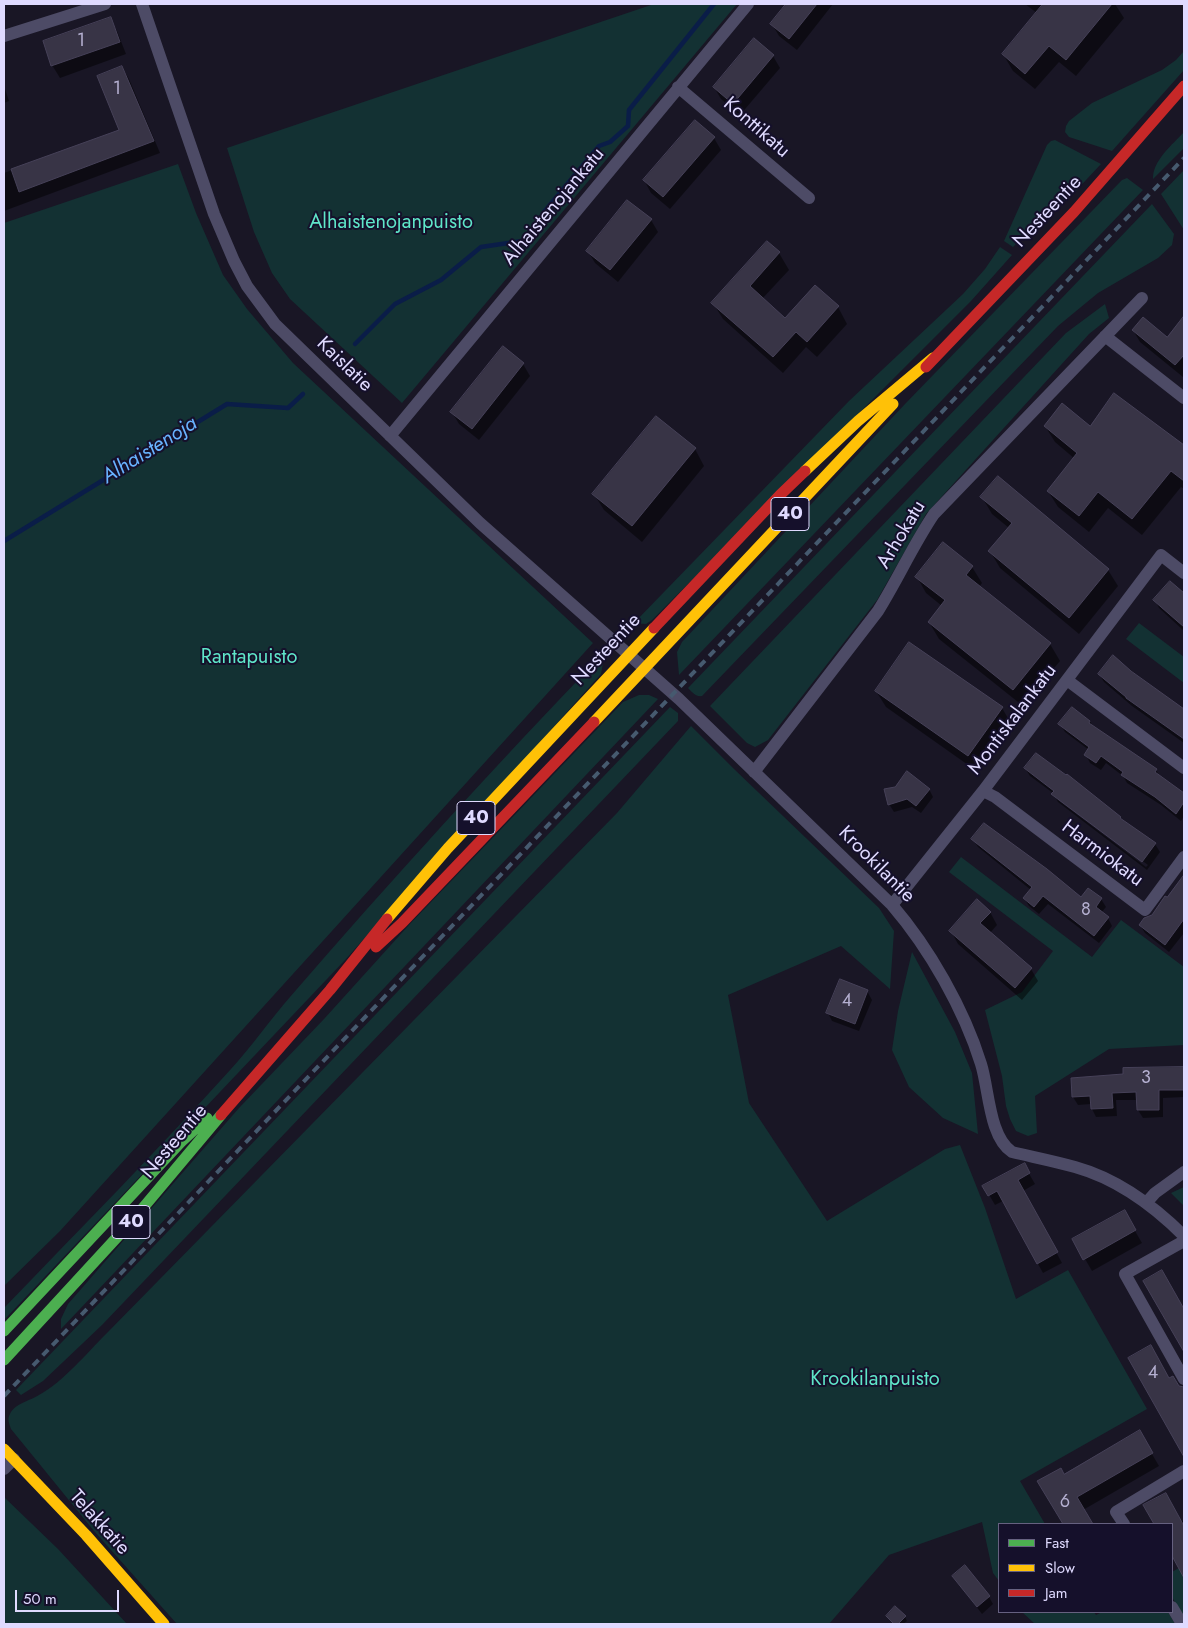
<!DOCTYPE html>
<style>
body{margin:0}
#map{position:relative;width:1188px;height:1628px;overflow:hidden;background:#191625;font-family:Jost,sans-serif}
canvas{display:block}
.frame{position:absolute;inset:0;border:5px solid #dfdaff;pointer-events:none}
.legend{position:absolute;left:998px;top:1523px;width:175px;height:90px;box-sizing:border-box;background:#15102b;border:1px solid #666180;margin:0;padding:6px 9px;list-style:none;font-size:15px;color:#dfdaff}
.legend li{display:flex;align-items:center;gap:10px;height:25px}
.legend b{width:25px;border:1px solid #666180}
.scale{position:absolute;left:15px;top:1590px;width:104px;height:22px;box-sizing:border-box;border:2px solid #dfdaff;border-top:0;padding-left:6px;font-size:15px;line-height:18px;white-space:nowrap;color:#dfdaff;-webkit-text-stroke:4px #15102b;paint-order:stroke}
</style>
<div id="map">
<canvas width="1188" height="1628"></canvas>
<div class="frame"></div>
<ul class="legend">
<li><b style="height:6px;background:#4caf50"></b>Fast</li>
<li><b style="height:6px;background:#ffc107"></b>Slow</li>
<li><b style="height:6px;background:#c62828"></b>Jam</li>
</ul>
<div class="scale">50 m</div>
</div>
<script>
const ctx = document.querySelector('canvas').getContext('2d');
ctx.lineJoin = 'round';
function fillPath(path, color) {
  ctx.fillStyle = color;
  ctx.fill(path, 'evenodd');
}
function strokePath(path, color, width, dash) {
  ctx.strokeStyle = color;
  ctx.lineWidth = width;
  ctx.lineCap = dash ? 'butt' : 'round';
  ctx.setLineDash(dash || []);
  ctx.stroke(path);
}
function drawText(font, color, halo, rows, align = 'center') {
  ctx.font = font + ' Jost,sans-serif';
  ctx.lineWidth = 4;
  ctx.setLineDash([]);
  ctx.textBaseline = 'middle';
  ctx.strokeStyle = halo;
  ctx.fillStyle = color;
  for (const [text, x, y, turn = 0] of rows) {
    ctx.save();
    ctx.translate(x, y);
    ctx.rotate((+turn || 0) * Math.PI / 180);
    ctx.textAlign = isNaN(turn) ? turn : align;
    if (halo) ctx.strokeText(text, 0, 0);
    ctx.fillText(text, 0, 0);
    ctx.restore();
  }
}
const green = new Path2D(`
 M654,4h83l-335,399 -112,-104 -18,-26 -18,-41 -27,-84z
 M1184,51v19l-72,81 -43,-14 -4,-5 1,-6 3,-5 23,-18 70,-33 14,-10z
 M1184,132v16l-31,31c-1,-18 20,-35 31,-47z
 M1055,140l46,24 -30,32 -34,27 -24,24 -9,-6 43,-96 4,-4z
 M178,164l18,49 27,62 24,34 46,54 300,280 -533,588 -56,55v-1063z
 M1184,170v60l-23,-36z
 M1127,178l16,12 -464,485 -2,-23 5,-10 223,-238 217,-224z
 M1152,204l22,30 -2,11 -14,13 -60,35 -40,33 -356,370c-6,1 -9,-3 -14,-8z
 M1000,247l12,8 -41,46 -319,319 -6,4 -12,-1 215,-222 114,-107 22,-25z
 M1105,304l4,14 -20,16 -163,180 -49,86 -109,140 -13,7 -8,-4 -37,-37 356,-373z
 M1139,623l45,34v26l-58,-44z
 M602,655l1,8 -2,11 -256,286 -341,360v-12c76,-79 153,-157 227,-239 21,-23 39,-49 59,-72 101,-117 205,-231 312,-342z
 M639,695h10l9,4 -597,630v-10l7,-15 171,-196 85,-89 85,-94 214,-223z
 M670,707l8,6v8l-576,604 -59,56 -22,14 -5,-5z
 M691,726l43,43 145,139 15,23 -4,58 -49,-43 -113,49 21,108 78,118 118,-72 15,-4 25,63 31,91 52,-29 79,139 -127,72 25,43h-46v57l-6,-8 -11,-51 -93,33 -60,69h-652l-83,-93 -83,-102c-2,-6 -4,-10 -1,-15 5,-11 20,-13 29,-19 25,-14 47,-41 67,-61l511,-521z
 M961,857l131,100 29,-37 63,47v78l-75,4 -74,47 2,37 -9,3 -12,-5 -6,-12 -4,-13 -4,-30 -17,-66 37,-18 31,-41 -104,-79z
 M912,952l43,80 17,41 6,61 -35,-16 -34,-31 -17,-37 6,-39z
 M1184,1187v19l-13,-13z
 M4,1497l54,52 69,75h-123z
 M1184,1565v53l-12,-21v-25z
 M1022,1612h72l2,3 6,-3h66l7,12h-140z`);
const shadow = new Path2D(`
 M787,4h46l-36,46 -18,-14 -7,-12z
 M1025,4h90l9,14 -48,58 -17,-14 -24,27 -22,-18 -10,-17 34,-41z
 M110,19l7,12 9,23 -66,24 -8,-13z
 M773,56l7,12 -40,47 -19,-16 -7,-12z
 M122,67l7,12 31,74 -156,58v-38l116,-42z
 M4,86l5,15 -5,2z
 M714,138l7,12 -51,59 -19,-16 -7,-13z
 M651,220l7,12 -40,50 -23,-19 -7,-12z
 M767,243l12,10 10,17 -27,29 23,21 53,-13 9,17 -30,33 -11,-10 -23,26 -60,-54 -10,-16z
 M1184,318v57l-1,2 -43,-35 -7,-12 34,9z
 M503,348l20,16 7,12 -51,64 -20,-16 -7,-12z
 M1114,395l70,52v42l-3,-2 -39,48 -34,-27 -19,24 -31,-25 -10,-16 27,-32 -20,-17 -10,-16 45,1z
 M695,449l9,17 -62,76 -38,-32 -10,-16z
 M998,478l110,92 10,16 -39,48 -79,-66 -10,-17 19,-23 -17,-14 -10,-17z
 M972,567l10,16 -3,4 71,57 10,17 -37,45 -84,-67 -10,-17 13,-16 -16,-13 -9,-16z
 M1170,583l14,12v36l-25,-23 -4,-8z
 M1113,657l71,53v33l-52,-37 -28,-24 -5,-8z
 M876,691l126,17 10,17 -34,47 -92,-65z
 M1090,721l3,6 63,43 4,7 24,18v21l-3,5 -20,-16 -34,-22 -4,-7 -17,-13 -5,7 -11,-7 -4,-8 3,-5 -24,-18 -5,-8z
 M1025,768l95,50 35,26 5,8 -13,18 -89,-68 -5,-9 -23,-17zM1058,797l90,68 -2,2 -88,-67z
 M929,789l4,8 -12,16 -9,-6 -18,5 -5,-8z
 M973,839l108,60h20l5,8 -5,6 7,5 4,8 -13,17 -51,-39 -9,10 -10,-8 -5,-8 7,-8 -53,-43z
 M1184,877v56l-15,19 -24,-19 -5,-8 12,-9z
 M990,912l7,13 -7,8 41,36 7,12 -16,19 -64,-56 -7,-13z
 M867,991l5,9 -13,31 -27,-10 -4,-8z
 M1184,1068v29l-21,1v19l-20,1 -5,-8v-10h-22l1,16 -21,1 -4,-8 -1,-5 -13,1 -5,-8 52,-21 -1,-6z
 M1024,1165l11,19 -12,7 39,72 -19,10 -40,-72 -8,4 -11,-19z
 M1124,1212l18,31 -50,28 -18,-31z
 M1130,1358l39,21 10,8 5,1v66z
 M1139,1432l20,34 -76,44 8,14h-27l-25,-42 25,-6z
 M1145,1506l36,16 3,-2v56l-12,-23v-29h-17z
 M953,1576l36,21 4,7 -11,10z
 M887,1616l18,1 2,4 -4,3h-9z`);
const stream = new Path2D(`
 M355,344l40,-40 46,-24 40,-33 41,-6 18,-16 4,-13 55,-66 11,-4 18,-16 1,-16 85,-106
 M4,541l223,-137 61,4 15,-14`);
const building = new Path2D(`
 M786,4h31l-28,35 -19,-15z
 M1043,4h69l-46,56 -17,-14 -24,28 -23,-20z
 M111,17l9,25 -69,24 -8,-25z
 M754,38l20,17 -41,49 -20,-17z
 M122,66l32,75 -135,51 -8,-23 108,-39 -22,-54z
 M695,120l20,17 -52,60 -20,-17z
 M627,200l25,19 -42,51 -24,-19z
 M767,241l13,11 -30,34 35,32 30,-33 24,21 -32,36 -11,-10 -23,25 -62,-54z
 M1184,316v39l-9,10 -43,-35 11,-13 24,20z
 M503,346l21,17 -52,66 -22,-17z
 M1114,393l70,52v36l-13,-10 -39,48 -34,-27 -19,24 -32,-25 30,-38 -33,-27 18,-23 28,23z
 M656,416l40,32 -64,78 -40,-32z
 M998,476l111,93 -40,49 -81,-67 24,-28 -32,-26z
 M943,542l30,24 -7,9 85,68 -38,47 -85,-68 17,-22 -30,-23z
 M1170,581l14,12v34l-31,-27z
 M909,642l94,65 -35,49 -93,-65z
 M1113,655l18,16 53,38v30l-58,-41v-1l-28,-23z
 M1072,707l18,14 -1,2 68,46 -2,3 29,21v9l-8,12 -21,-17 -34,-22 2,-3 -22,-16 -5,7 -12,-8 5,-8 -31,-23z
 M1036,753l30,22 1,-1 54,43 -1,1 36,25 -14,19 -91,-68 3,-3 -30,-23z
 M907,771l23,18 -14,17 -9,-7 -19,6 -4,-16 11,-2z
 M984,823l63,46 34,28 7,-9 14,10 -6,9 13,10 -15,19 -51,-40 -9,11 -11,-9 9,-11 -61,-48z
 M1184,875v44l-19,26 -26,-20 5,-7 8,-3 13,-19 2,1z
 M977,899l14,13 -11,11 52,45 -17,20 -66,-57z
 M840,979l28,11 -13,34 -29,-11z
 M1184,1067v23h-25v20h-22l-1,-18 -24,1 1,15 -22,1 -1,-13 -18,1 -1,-19 52,-4v-6z
 M1025,1163l5,10 -12,7 40,72 -21,12 -40,-73 -9,5 -6,-10z
 M1125,1210l11,20 -53,30 -11,-21z
 M1162,1270l22,39v43l-41,-71z
 M1151,1345l18,33 4,-2 6,10 5,1v70l-56,-99z
 M1140,1430l13,23 -76,44 16,27h-30l-26,-43 24,-13 3,6z
 M1166,1493l18,33v52l-12,-22v-32h-18l-11,-19z
 M965,1565l25,31 -13,11 -25,-31z
 M895,1606l11,10 -8,8h-4l-8,-8z`);
const street = new Path2D(`
 M142,4l72,210 20,47 13,25 28,38 205,199 199,176 213,206c37,43 72,104 89,159 8,25 8,73 31,88 21,5 42,9 63,15 43,12 78,38 109,69
 M4,36l101,-32
 M678,87l131,111
 M1105,336l79,62
 M390,436l358,-432
 M1067,680l117,88
 M754,772l124,-161c20,-32 35,-66 56,-97l208,-216
 M983,791l12,6 150,113 39,-53
 M892,905l91,-114 178,-236 23,18
 M1147,1202l8,-9 29,-21
 M1184,1241l-59,33 59,105
 M4,1469l10,-10
 M1124,1524l-8,-12 68,-41
 M1172,1607l10,17`);
const fast = new Path2D(`
 M4,1331l177,-189 26,-24
 M4,1360l128,-139 89,-106`);
const slow = new Path2D(`
 M805,471l53,-50 75,-63
 M594,722l299,-318
 M387,919l61,-71 206,-220
 M4,1449l82,86 78,89`);
const jam = new Path2D(`
 M926,367l148,-155 110,-126
 M654,628l126,-133 25,-24
 M376,947l26,-24 192,-201
 M221,1115l109,-125 57,-71`);
const rail = new Path2D(`
 M4,1396l1180,-1238`);
const numberNames = [
 ["1",81,42],
 ["1",117,90],
 ["8",1086,911],
 ["4",847,1002],
 ["3",1146,1079],
 ["4",1153,1374],
 ["6",1065,1503]
];
const shields = [
 [790,514,38],
 [476,818,38],
 [131,1222,38]
];
const shieldNames = [
 ["40",790,514],
 ["40",476,818],
 ["40",131,1222]
];
const streetNames = [
 ["Konttikatu",756,128,41],
 ["Alhaistenojankatu",554,207,-50],
 ["Nesteentie",1048,212,-47],
 ["Kaislatie",344,365,44],
 ["Arhokatu",902,535,-59],
 ["Nesteentie",607,650,-47],
 ["Montiskalankatu",1013,720,-53],
 ["Harmiokatu",1102,854,37],
 ["Krookilantie",876,865,45],
 ["Nesteentie",175,1142,-50],
 ["Telakkatie",99,1523,48]
];
const parkNames = [
 ["Alhaistenojanpuisto",391,223],
 ["Rantapuisto",249,658],
 ["Krookilanpuisto",875,1380]
];
const waterNames = [
 ["Alhaistenoja",150,451,-32]
];
fillPath(green, '#133133');
fillPath(shadow, '#0007');
strokePath(stream, '#0a1d48', 4.5);
fillPath(building, '#383446');
strokePath(building, '#464158', 1);
strokePath(street, '#4d4b66', 12);
strokePath(fast, '#4caf50', 11);
strokePath(slow, '#ffc107', 11);
strokePath(jam, '#c62828', 11);
strokePath(rail, '#465a6f', 4, [8, 6]);
drawText('18px', '#b5b0d1', null, numberNames);
for (const [x, y, w] of shields) {
  const box = new Path2D();
  box.roundRect(x - w / 2, y - 16.5, w, 33, 4);
  ctx.fillStyle = '#15102b';
  ctx.fill(box);
  strokePath(box, '#dfdaff', 1);
}
drawText('bold 19px', '#dfdaff', null, shieldNames);
drawText('20px', '#dfdaff', '#15102b', streetNames);
drawText('20px', '#5fe6c9', '#15102b', parkNames);
drawText('italic 21px', '#68b3ff', '#15102b', waterNames);
</script>
